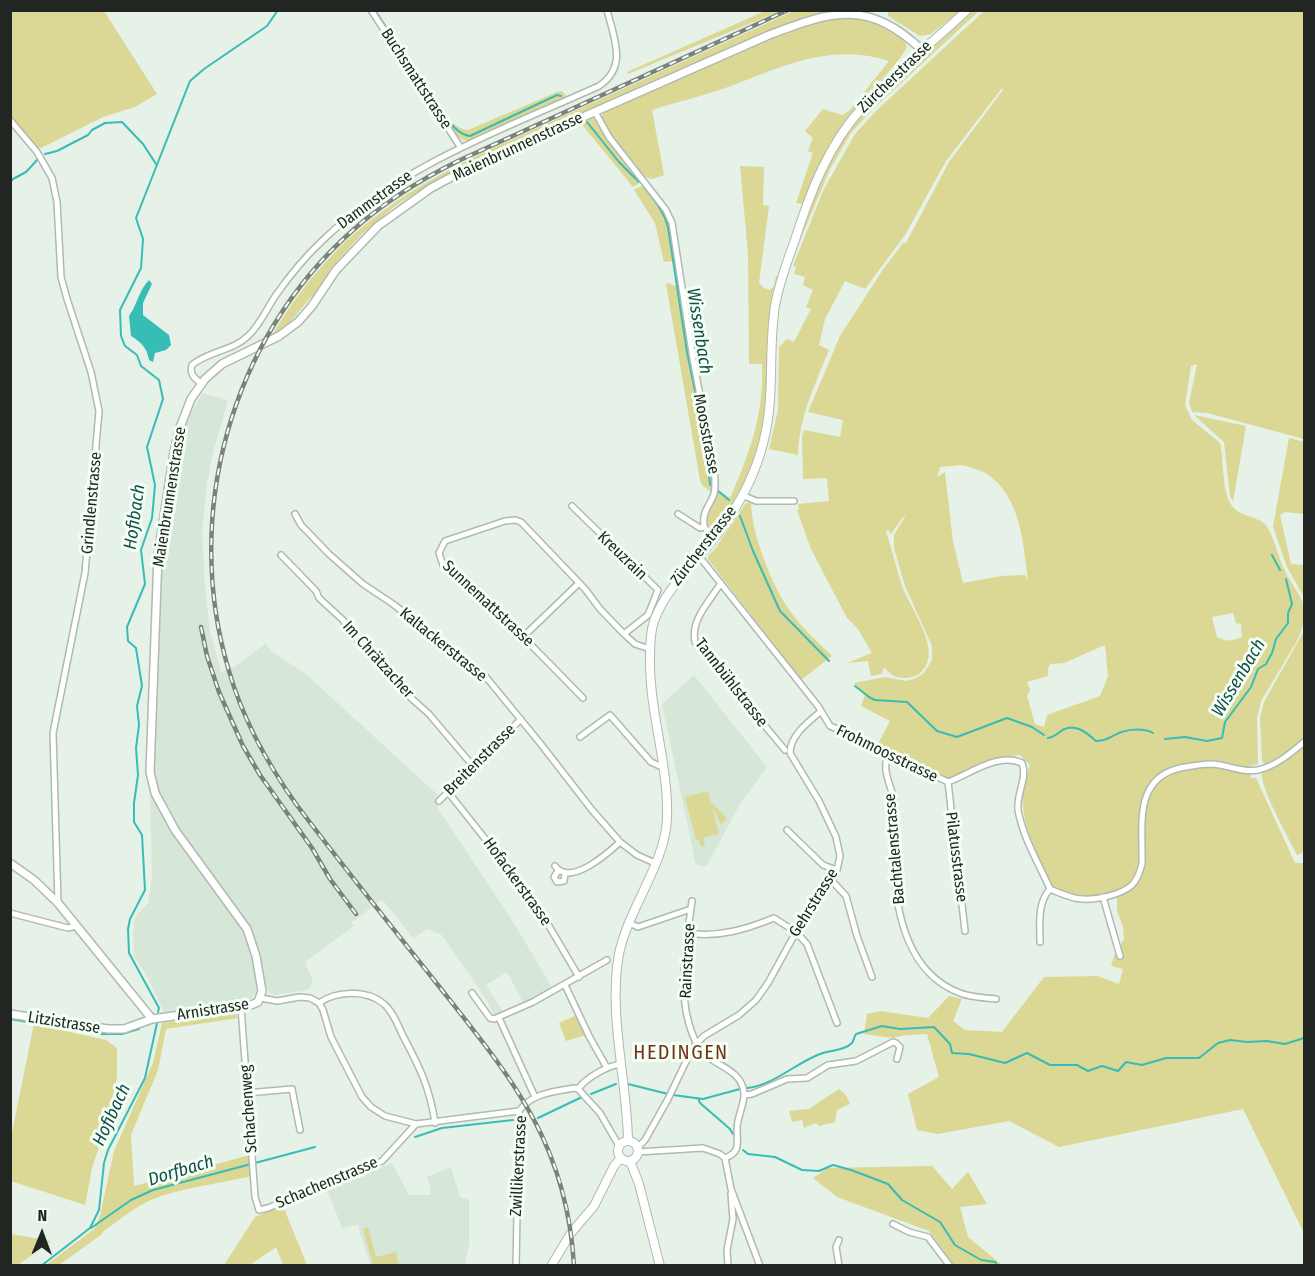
<!DOCTYPE html>
<meta charset="utf-8">
<style>
body{margin:0}
#map{position:relative;width:1315px;height:1276px;overflow:hidden;background:#e6f1e7;font-family:"Fira Sans Condensed",sans-serif}
canvas{display:block}
.frame{position:absolute;inset:0;border:12px solid #222622;pointer-events:none}
.north{position:absolute;left:12px;top:1204px;width:60px;height:60px;-webkit-text-stroke:4px #f3fff4;paint-order:stroke;rotate:1deg;font-size:16px;font-weight:700;line-height:24px;text-align:center;color:#222622}
.north::after{content:'';display:block;margin:auto;width:21px;height:27px;background:#222622;clip-path:polygon(50% 0,100% 100%,50% 72%,0 100%)}
</style>
<div id="map">
<canvas width="1315" height="1276"></canvas>
<div class="frame"></div>
<div class="north">N</div>
</div>
<script>
const ctx = document.querySelector('canvas').getContext('2d');
ctx.lineJoin = 'round';
function fillPath(path, color) {
  ctx.fillStyle = color;
  ctx.fill(path, 'evenodd');
}
function strokePath(path, color, width, dash) {
  ctx.strokeStyle = color;
  ctx.lineWidth = width;
  ctx.lineCap = dash ? 'butt' : 'round';
  ctx.setLineDash(dash || []);
  ctx.stroke(path);
}
function drawText(font, color, halo, rows, align = 'center') {
  ctx.font = font + ' "Fira Sans Condensed",sans-serif';
  ctx.lineWidth = 6;
  ctx.setLineDash([]);
  ctx.textBaseline = 'middle';
  ctx.strokeStyle = halo;
  ctx.fillStyle = color;
  for (const [text, x, y, turn = 0] of rows) {
    ctx.save();
    ctx.translate(x, y);
    ctx.rotate((+turn || 0) * Math.PI / 180);
    ctx.textAlign = isNaN(turn) ? turn : align;
    if (halo) ctx.strokeText(text, 0, 0);
    ctx.fillText(text, 0, 0);
    ctx.restore();
  }
}
const built = new Path2D(`
 M202,393l26,7 -15,53 -6,30 -5,50 3,52 5,46 11,41 13,-5 31,-23 6,7 36,24 133,122 -3,10 78,118 38,64 -29,15 -17,-32 -21,13 17,27 -8,4 -9,-17 -44,-64 -15,-6 -14,9 -31,-39 -31,24 3,3 -49,36 8,20 -5,8 -33,5 -6,-2 -2,-6 -10,1 -2,6 -4,5 -87,14 -16,-35 -14,-22 -1,-21 2,-18 13,-14 4,-26 -2,-90 10,-207 5,-52 18,-98z
 M694,675l73,92 -27,37 -34,63 -10,-2 -34,-161z
 M392,1163l17,32h21v-9l-3,-9 24,-10 9,30 9,3v45l-4,20h-95l-12,-40 -16,3 -15,-39z`);
const green = new Path2D(`
 M888,10h72v1l-29,23 -11,2 -32,-20z
 M10,11h94l53,83 -22,13 -32,10 -62,31h-5l-25,-29z
 M765,11h15l-152,63 -1,-2z
 M794,11h35l-68,23 -296,131 -27,14 -43,27 -34,29 -29,32 -19,30h-2l-21,25 -17,12c56,-94 121,-139 218,-185z
 M973,11h6l-108,100 -20,22 -21,36 -34,81 21,-62 15,-32 17,-25 23,-27z
 M984,11h320v428l-97,-26 -15,-1 -3,-9 8,-39 -6,2 -6,39 7,15 28,23c5,20 0,56 17,68 9,6 21,6 29,14 8,12 11,27 16,40 14,32 33,36 15,76l-36,60 -4,17 1,46 -9,2 2,12h5l39,85h9v370l-61,-124 -184,38 -50,-26 -71,13 -21,-4 -9,-36 31,-17 -12,-43 -21,1 -14,3 -28,-4 3,-20 13,-3 48,7 21,-22 13,3 -9,22 12,9 37,2 42,-55 54,-1 21,8 4,-15 -12,-3 3,-10 10,-17 -1,-12 -6,-16v-19l-33,5 -31,-8c-13,-30 -33,-63 -30,-97 1,-9 4,-19 7,-27l-10,-10 -22,3 -50,20 -11,-3 -59,-31 12,-23 -29,-15 4,-11 -11,-12 31,-6 21,4 8,-2 10,-6 8,-13v-14l-27,-60 -11,-38v-13l12,-20 -4,3 -11,16 -3,-4 -2,1c6,18 10,37 16,55 8,22 41,65 20,85 -4,5 -11,7 -17,7 -8,0 -15,-3 -20,-10l-2,1 -1,5 -11,2 -3,-15 -21,2 25,-10 -14,-24 -11,-11 -36,-69 -14,-39 2,-1 -1,-5 31,-3 -2,-23 -24,1 -1,-43 2,-6 36,7 3,-17 -35,-8 32,-76 42,-65 21,-28h3l43,-81 54,-72 -1,-2 -56,73 -41,74 -40,54 -20,-8 -20,38 -6,26 10,5c-14,35 -30,67 -31,105l-29,-6 9,-39 1,-63 8,-8 7,3 17,-33 -5,-2 7,-17 -10,-5 2,-8 -11,-3 2,-7 -3,-1 30,-75 32,-57 20,-22zM962,465c7,2 15,4 22,7 37,22 39,71 44,109l-3,-6 -24,1 -38,7 -10,-41 -8,-70 -8,5 3,-10zM1233,613l3,10 5,1 1,13c-10,4 -16,5 -25,0l-5,-20zM1105,645l3,31 -8,20 -53,19 -3,12 -9,-3 -8,-28 3,-6 -3,-8 21,-6v-8l2,-4 14,-1z
 M851,16c20,5 49,8 56,31 -12,22 -31,36 -48,56 -25,30 -43,65 -56,101l-7,-1 17,-50 -5,-2 5,-13 -8,-7 18,-22 19,6 7,-4 40,-50c-59,-19 -107,6 -161,26 -25,9 -51,15 -76,23l12,65 -12,4 -7,-2 -33,-41 -11,-17 3,-7 166,-74 49,-17z
 M429,90c8,15 21,38 39,40l89,-38 5,-1 6,7 -99,43c-17,0 -34,-35 -43,-49z
 M593,118l4,3 43,58 -2,5 -5,3 -53,-65z
 M740,166l24,1 -1,38 6,1 -10,77 5,5 6,2 4,-4 2,-10 3,1c-12,38 -8,62 -11,100 -3,60 -16,102 -51,151h-4l-7,-4v-11l12,-23 12,8c20,-45 34,-84 32,-134h-13l-1,-111z
 M642,186h2l16,19 11,23 7,53h-2l-3,-20 -9,1 -9,-39 -21,-33z
 M670,283l1,2 9,1c4,31 7,62 14,92 6,31 23,83 17,114l-9,-7 -2,-5 -34,-196z
 M1194,415l52,11 -13,76 -3,-6 -6,-54z
 M1289,438l15,4v72l-19,-2 -5,3 11,49 13,1v32l-17,-30 -14,-40z
 M751,502c0,31 22,88 42,113 11,15 26,28 39,41l-31,24 -93,-121v-3l7,-7 31,-46z
 M1304,631v108l-24,18 -16,7 -2,-4 -2,-42 4,-16z
 M1304,745l-1,6 1,5v96l-7,3c-8,-16 -38,-69 -35,-83l21,-11z
 M708,791l3,13h2l14,14 -6,7 -9,-19 7,28 -16,4 2,8 -4,1 -2,-7h-3l-11,-43z
 M235,1013l3,5 -72,11 -8,41 -27,65 3,51 116,-31 2,21c-33,8 -70,11 -101,24 -18,8 -32,20 -47,31l-3,4 -42,30 -14,1 49,-37 6,-13 14,-65 39,-88 9,-40z
 M577,1015l9,20 -20,6 -7,-18z
 M34,1024l72,16 11,8v29l-10,46 -15,45 -7,37 -74,-24v-44z
 M839,1089l7,6 4,9 -13,6 -2,12 -16,4 -3,-3 -12,5 -2,-8 -10,2 -3,-11 20,-2z
 M932,1166l20,23 16,-17 19,32 -27,3 8,30 34,28h-48l-25,-34 -92,-34 -24,-19 15,-10z
 M283,1206l24,59h-24l-7,-18 -26,18h-26l31,-48z
 M368,1227l8,30 20,-5 3,13h-26l-10,-36z
 M10,1234h1l40,7 -33,24h-7z`);
const water = new Path2D(`
 M149,280l3,4 -9,19v12l26,20 2,10 -5,5 -11,3 -2,9 -4,-2c-2,-12 -7,-17 -18,-24l-2,-20c8,-11 10,-26 20,-36z`);
const stream = new Path2D(`
 M375,10l28,43
 M409,63l24,37
 M441,113c8,8 17,22 29,23l87,-41 4,1
 M587,122l32,40 20,20
 M45,154l12,-3 31,-16 4,-5 13,-7 17,-1 21,22 13,20
 M10,183l3,-4 13,-7 12,-13
 M644,187c10,13 20,24 24,40l19,125 20,97 3,36
 M717,490l12,10
 M740,516l13,35 27,60 49,50
 M1272,555l8,15
 M855,686l14,11 6,3 32,2 30,29 20,6 50,-19 25,9 12,8
 M1048,738c6,-1 8,-3 13,-7 13,-9 25,1 35,10 11,0 13,-4 23,-8 9,-4 25,-5 34,0
 M1165,739l20,-2 22,4 15,-3 3,-16 26,-35 7,-18 8,-5 6,-11 4,-14 12,-16v-10l4,-9 -6,-25
 M158,1012l1,-4 -30,-55 -1,-24 2,-10 15,-29 -3,-55 -8,-13v-19l4,-28 -2,-27 3,-23 -2,-19 5,-20 -6,-38 -8,-7 -1,-14 18,-43 -4,-34 11,-32 3,-33 -8,-38 16,-48 -4,-19 -18,-14 -4,-11 -12,-9 -4,-10 -1,-26 21,-42 2,-29 -7,-21 54,-137 14,-12 63,-43 11,-16
 M10,1019l84,14
 M99,1034h23l17,-5
 M628,1084l40,10
 M747,1088c25,-2 49,-25 73,-34 10,-4 24,-3 32,-11 2,-3 2,-6 4,-9l26,-8 18,3 34,-2 16,17 2,9 17,1 36,9 22,-10 23,12h27l11,6 14,-5 16,5 8,-9 16,3 24,-7h33l19,-15 12,-3 17,2 20,-1 18,3 19,-6
 M591,1094l25,-10
 M673,1095l30,4 37,-10
 M698,1098l2,5 30,26 3,5
 M538,1118l44,-21
 M523,1120h4
 M415,1137l27,-9 71,-8
 M743,1150l5,4 27,3 27,13 17,1 14,-6 18,5 37,14 14,16 38,22 15,23 26,15 14,2 3,4
 M255,1163l60,-16
 M91,1228l40,-28 22,-10 98,-26
 M41,1266l49,-38 9,-18 5,-47 4,-13 37,-72 12,-55`);
const minor = new Path2D(`
 M371,10l90,138
 M595,112l14,25 57,73 6,13 21,136 21,109c1,9 2,17 0,26 -5,14 -12,16 -10,33l11,10
 M10,120l27,32 15,26 5,24 4,75 6,22 24,73 8,39 -14,162 -32,160 5,170
 M202,384c-7,-5 -13,-10 -10,-19 16,-14 41,-14 56,-29 12,-11 19,-28 28,-41 14,-20 30,-39 47,-55 79,-76 179,-110 276,-154 29,-19 15,-48 8,-76
 M742,495l14,6h38
 M572,506l86,84 -10,25 -24,19
 M295,514l6,11 28,29 34,30 30,20 93,73 54,66 52,67 28,32 17,13 18,8
 M678,514l22,14 4,-1
 M281,555l35,36 3,7 25,23 3,8 53,54 2,7 27,24 44,52
 M699,556l119,150 12,20 39,17 79,39c22,-8 50,-30 74,-19 6,15 -6,31 -4,47 5,28 21,54 32,79 10,4 22,10 32,10 15,1 39,-4 50,-14 6,-6 8,-14 10,-21 1,-38 -9,-85 38,-96 11,-2 21,-4 32,-4 16,1 30,9 46,6 18,-4 33,-17 46,-28
 M721,583c-11,18 -31,37 -26,59l90,108
 M523,637l56,-54
 M583,698l-93,-95 -47,-38 -4,-12 6,-12 60,-20 10,-1 6,2 64,67 15,20 24,25 11,10 15,5
 M580,737l30,-22 41,47 11,5
 M889,754c-9,15 3,32 5,48 3,21 -1,43 0,64 2,49 15,108 66,127 10,4 24,5 36,6
 M948,782l17,149
 M448,792l61,77 37,52 33,56
 M439,801l82,-82
 M787,830l36,35 14,5
 M555,866c15,21 52,-12 65,-24
 M558,871l-4,6 3,5 7,-1 1,-7
 M832,881l14,15 11,40 15,41
 M1103,897l17,59
 M692,901c-5,38 -14,87 -3,123 3,10 7,21 14,29 13,13 39,17 41,40 1,10 -7,24 -7,36 0,14 4,23 -12,29
 M10,913l58,15 8,-2
 M629,923l9,4 53,-18
 M688,933c30,5 59,-4 86,-15l22,14 11,12 30,79
 M1040,942c0,-18 -3,-39 10,-53
 M565,985l24,51 18,32
 M472,993l18,25 4,1 39,-17 74,-42
 M261,998l16,3 23,-4 10,1 9,5 4,7 8,27 31,60 9,10 14,9 31,8 103,-13
 M319,1003c17,-12 47,-14 65,1 9,8 14,21 19,32 16,30 27,52 32,87
 M241,1007l14,190 4,13 9,-2 114,-47 34,-37
 M499,1018l36,79
 M578,1089l22,24 19,33
 M247,1093l45,-4 8,41
 M745,1095l7,-1 35,-15 20,-1 21,-13 28,-4 37,-19 3,1 4,4 -3,12
 M638,1147l7,-7 23,-41 25,-52 11,-11 35,-21 17,-15 12,-17 28,-51 36,-51 5,-11 3,-14 -4,-19 -17,-36 -29,-48c0,-17 18,-31 30,-41
 M638,1152l65,-4 17,6 5,4 6,31 29,77
 M893,1224l16,8 19,5 22,29
 M839,1240l-3,7 3,19
 M516,1266l3,-155c13,-18 34,-19 55,-23l4,1c9,-12 29,-23 43,-25
 M728,1266l-1,-16 6,-31 -2,-25`);
const tertiary = new Path2D(`
 M10,863l24,17 24,23 94,116
 M10,1014l98,15h16l28,-10 99,-14 7,-3 4,-11 -6,-35 -9,-27 -72,-99 -20,-37 -5,-21 8,-217 16,-103 5,-22 12,-31 14,-20 17,-15 57,-28 19,-14 14,-16 24,-36 42,-44 53,-38 43,-23 295,-130c64,-25 100,-35 153,15`);
const secondary = new Path2D(`
 M628,1140c-1,-59 -20,-127 -9,-186 9,-45 46,-90 48,-135 2,-54 -18,-107 -17,-161 0,-12 0,-25 4,-37 13,-35 40,-56 62,-85 19,-25 35,-52 44,-82 17,-52 7,-97 15,-148 4,-23 12,-44 20,-66 15,-47 33,-95 67,-132 31,-36 71,-65 105,-98
 M618 1151a10 10 0 1 1 20 0a10 10 0 1 1-20 0Z
 M630,1161l9,23 21,82
 M551,1266l20,-33 23,-27 20,-40 7,-8`);
const rail = new Path2D(`
 M201,627l6,29 12,36 24,54 17,29 52,73 18,31 26,35
 M574,1266c-7,-126 -66,-192 -140,-286 -46,-58 -93,-116 -138,-176 -29,-41 -53,-84 -67,-133 -47,-155 1,-332 123,-440 32,-29 68,-51 106,-70l330,-151`);
const streetNames = [
 ["Zürcherstrasse",895,77,-44],
 ["Buchsmattstrasse",416,79,57],
 ["Maienbrunnenstrasse",518,147,-25],
 ["Dammstrasse",375,200,-36],
 ["Moosstrasse",706,434,79],
 ["Maienbrunnenstrasse",170,497,-81],
 ["Grindlenstrasse",92,503,-85],
 ["Zürcherstrasse",704,546,-52],
 ["Kreuzrain",622,556,44],
 ["Sunnemattstrasse",488,604,43],
 ["Kaltackerstrasse",443,645,39],
 ["Im Chrätzacher",378,660,48],
 ["Tannbühlstrasse",731,683,52],
 ["Frohmoosstrasse",887,754,26],
 ["Breitenstrasse",480,760,-45],
 ["Bachtalenstrasse",895,849,-95],
 ["Pilatusstrasse",956,857,83],
 ["Hofackerstrasse",517,882,54],
 ["Gehrstrasse",814,903,-58],
 ["Rainstrasse",688,961,-87],
 ["Arnistrasse",213,1010,-9],
 ["Litzistrasse",64,1023,9],
 ["Schachenweg",249,1109,-94],
 ["Zwillikerstrasse",519,1166,-87],
 ["Schachenstrasse",327,1183,-23]
];
const waterNames = [
 ["Wissenbach",699,331,81],
 ["Hofibach",135,517,-82],
 ["Wissenbach",1239,678,-59],
 ["Hofibach",112,1115,-65],
 ["Dorfbach",181,1171,-17]
];
const quarterNames = [
 ["HEDINGEN",681,1053]
];
fillPath(built, '#d6e7d7');
fillPath(green, '#dbd794');
fillPath(water, '#37bcb6');
strokePath(stream, '#37bcb6', 2);
strokePath(minor, '#afbab0', 8);
strokePath(tertiary, '#afbab0', 10);
strokePath(secondary, '#afbab0', 10);
strokePath(minor, '#fff', 5);
strokePath(tertiary, '#fff', 7);
strokePath(secondary, '#fff', 8);
strokePath(rail, '#7b827c', 4.5);
strokePath(rail, '#f3fff4', 2, [7]);
drawText('16px', '#222622', '#f3fff4', streetNames);
drawText('italic 18px', '#154d4a', '#f3fff4', waterNames);
ctx.letterSpacing = '1.5px';
drawText('20px', '#743219', '#f3fff4', quarterNames);
ctx.letterSpacing = '0px';
</script>
